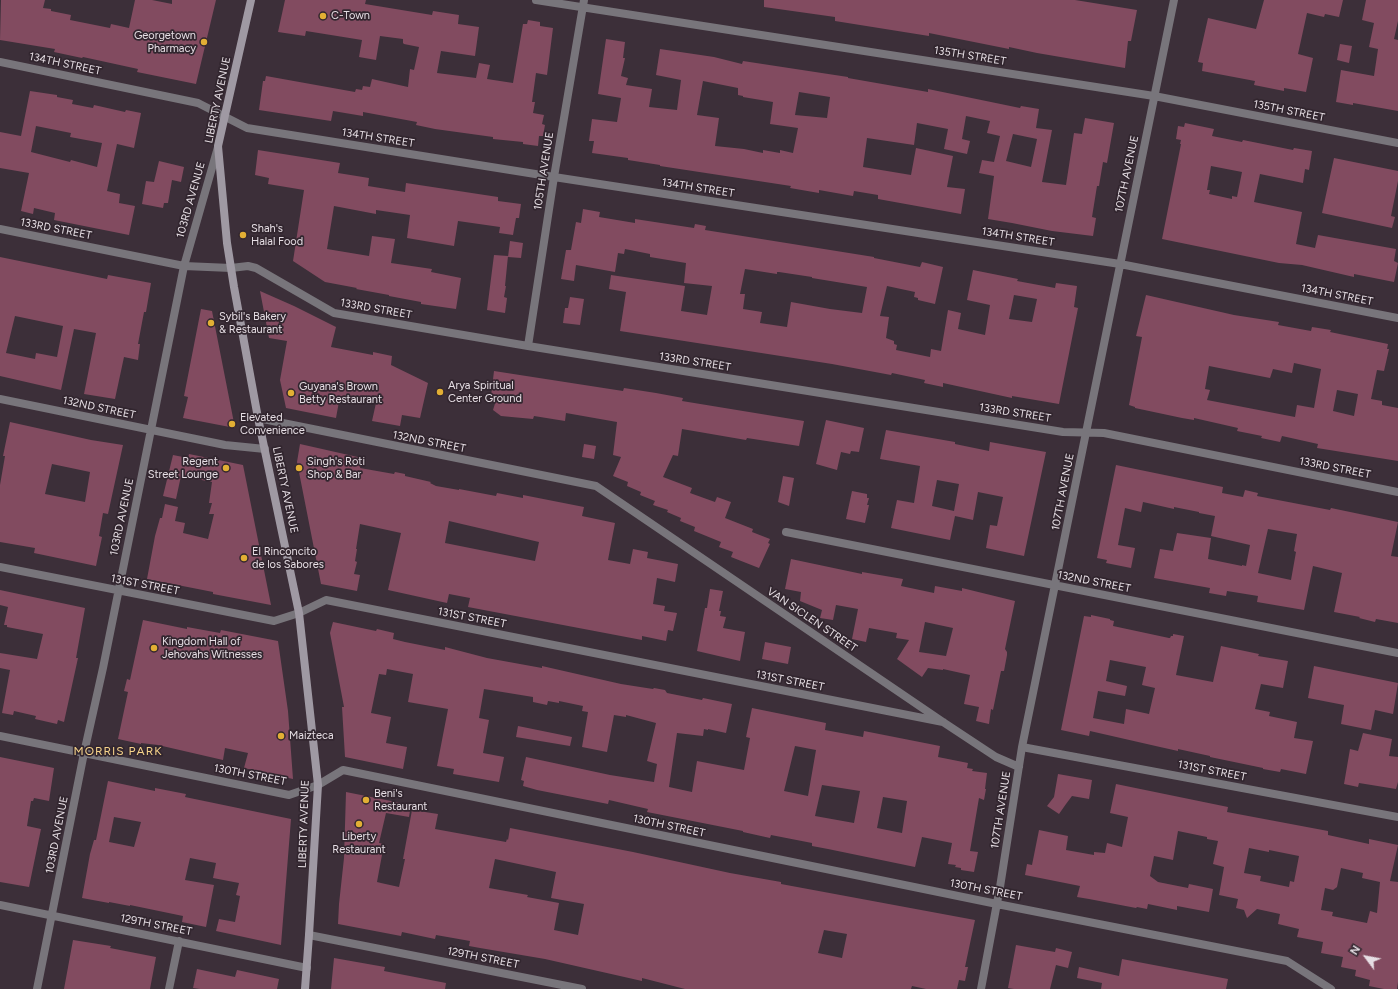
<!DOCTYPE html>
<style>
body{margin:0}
#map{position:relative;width:1398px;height:989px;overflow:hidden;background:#3c2f39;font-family:Figtree,sans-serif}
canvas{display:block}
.north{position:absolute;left:1346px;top:937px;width:40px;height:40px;-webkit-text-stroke:3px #32262f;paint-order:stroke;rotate:302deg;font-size:11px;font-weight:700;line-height:16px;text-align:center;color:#e6dee4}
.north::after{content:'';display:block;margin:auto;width:14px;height:18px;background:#e6dee4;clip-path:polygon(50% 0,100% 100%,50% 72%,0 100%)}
</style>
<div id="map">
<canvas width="1398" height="989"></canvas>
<div class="north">N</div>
</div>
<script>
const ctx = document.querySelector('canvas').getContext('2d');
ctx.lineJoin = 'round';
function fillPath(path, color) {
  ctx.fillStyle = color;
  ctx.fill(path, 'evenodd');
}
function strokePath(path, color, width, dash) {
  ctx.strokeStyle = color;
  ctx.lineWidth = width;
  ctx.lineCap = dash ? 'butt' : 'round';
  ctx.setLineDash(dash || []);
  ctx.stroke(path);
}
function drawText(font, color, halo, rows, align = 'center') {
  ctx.font = font + ' Figtree,sans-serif';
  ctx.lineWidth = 3.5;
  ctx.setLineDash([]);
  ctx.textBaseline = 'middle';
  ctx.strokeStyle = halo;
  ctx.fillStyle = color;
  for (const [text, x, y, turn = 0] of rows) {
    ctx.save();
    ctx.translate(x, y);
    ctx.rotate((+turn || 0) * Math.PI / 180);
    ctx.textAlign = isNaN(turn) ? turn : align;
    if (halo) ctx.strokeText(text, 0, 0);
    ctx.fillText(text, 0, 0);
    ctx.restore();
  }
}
const building = new Path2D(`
 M1,0h44l-2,8 8,1v2l20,4 -1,5 40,8 1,-4 18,4 6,-28h17l20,4v-4h44l-20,84 -59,-12 1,-3 -55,-12 -1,1 -28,-6 1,-3 -55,-9z
 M285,0h81l-1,4 67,11 1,-4 26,4 -1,9 21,3 -4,29 -34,-5 -4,22 39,5 3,-15 11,2 -3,14 26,4 10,-59h4l1,-4 12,2v4l13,2 -6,47 -11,-2 -4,29h3l-2,11 11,2 -2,9 3,1 -2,11h-4l-1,10 -15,-2v-2l-30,-3v-2l-58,-8 -19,-4 1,-3 -54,-10v4l-30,-5 -2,10 -72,-11 4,-29h2l1,-5 89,16 1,-3 6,1 1,-4 7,1 2,-8 36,8 2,-18 4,1 5,-23 -15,-3 -1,-1v-4l-23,-3 -4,24 -17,-3 3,-17 -56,-9 -1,5 -27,-4z
 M764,0h311l62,10 -6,31h-3l-3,27 -88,-15 -28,-6v2l-80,-16v3l-94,-15v-4l-71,-10z
 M1264,0h79l-4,17 -14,-3 -1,3 -17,-4 -9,41 15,4 -7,34 -22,-4v3l-30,-6 1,-4 -53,-10 1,-8 -5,-1 10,-44 48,11z
 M1366,0h32v21l-4,18 4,1v71l-45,-8v2l-17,-3 5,-32 33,6 4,-27 -9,-2 5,-24 -12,-3z
 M606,39l19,3 -2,16h2l-4,18 7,2 -2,7 26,4 -3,18 28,3 4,-30 -25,-5 4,-26 54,8 28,7 1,-3 105,16v1l80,14v-3l92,19 1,-2 18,3 -3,19 16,2 -10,52 24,3 8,-52 8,1 3,-16 29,5 -7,40 -4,-1 -4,24h-2l-5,31 4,1 -3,18 -41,-5 -40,-8 -24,-4 6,-43 -15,-3 3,-13 12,2 6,-26 -13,-3 3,-12 -24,-5 -4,23 8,2 -3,13 -23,-5 4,-20 -31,-6 -3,22 -47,-7 -4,29 48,8 5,-27 37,8 -6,31 18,2 -4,25 -83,-15v-4l-24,-4 -1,5 -34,-6v3l-29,-5 1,-2 -131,-20v-1l-32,-5v-2l-36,-5 2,-12h-5l3,-22 25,3 4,-24 -23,-4zM703,81l35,7v7l5,1v1l30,5 -3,22 28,4 -5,25 -13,-3v3l-17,-3v3l-19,-4 -29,-3 4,-28 -22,-3zM799,92l31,5 -3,21 -32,-3zM1013,134l24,5 -6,28 -25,-6z
 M1340,44l12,2 -3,17 -12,-3z
 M30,91l27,4v2l16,3 -1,4 21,4 1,-3 31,7 1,-2 15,3 -7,35 -17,-4 -10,47 13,3 -1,9 16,3 -6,29 -75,-15 1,-7 -21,-5 -1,6 -12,-3 8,-38 -29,-5v-36l21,4zM36,126l35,7 -1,4 32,6 -5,24 -26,-7 -1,2 -39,-10z
 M1185,123l29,6 -2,7 30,6 1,-2 50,10 1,-2 18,3 -3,19 -4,-1 -2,14 -43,-9 -6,28 48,10 -6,32 19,4 3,-13 78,14 -2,12 4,2 -4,19 -40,-8v3l-52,-12 -23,-2 -117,-24 19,-95h-1l1,-4 -5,-1 2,-13 6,1zM1211,166l31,6 -5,25 -5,-1v3l-23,-5 1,-4h-3z
 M258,150l82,13 -2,10 31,5 -1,8 37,6 1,-9 92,14v4l23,3 -2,14h-3l-3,17 -14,-2 1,-6 -42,-6 -4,25 -47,-8 3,-23 -34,-5v4l-42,-8 -7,43 42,7 3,-20 23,3 -4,24 41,6 -1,3 30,6 -5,31 -35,-5v-2l-32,-6v-1l-33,-6 1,-1 -32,-6 -32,-21 11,-71 -36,-6 1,-6 -14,-3z
 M1334,158l64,13v10l-7,35 4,1 -3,11 -70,-15z
 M159,161l25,6 -3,15 -9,-2 -4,23h-4l-1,5 -21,-4 4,-23 8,1z
 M583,209l17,3 -1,5 36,6v-4l59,9 1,-4 11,2 -1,4 169,27v1l46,9 2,-5 21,5 -8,37 -17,-4v-2l-4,-1 1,-5 -28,-6 -7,30 9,1 -3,21 8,3v3l3,1 -1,5 34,7 1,-8 10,2 7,-41 13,3 -3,16 27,6 5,-30 -23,-5 6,-30 45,9 -1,2 38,7 1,-5 21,3 -3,21 4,1 -19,96 -47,-8v2l-69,-15v4l-19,-4 1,-3 -33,-7 -1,2 -59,-11 -212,-33 6,-39 -17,-3 2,-14 74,11 -4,25 26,4 5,-29 -28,-3 2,-20 -36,-6v-3l-25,-5 -1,5 -6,-1 -3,19 -39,-7 -2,16 -13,-2 5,-29h5l5,-28 5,1zM745,269l32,5v-2h2l33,5v1l55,9 -5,26 -32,-4 -39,-7 -4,25 -27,-4 2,-11 -19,-3 2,-15h-5zM1014,295l23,4 -5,23 -23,-3z
 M510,241l13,2 -2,15 -13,-1z
 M494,255l14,1 -3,30h1l-2,11 3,1 -2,15 -18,-3z
 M0,257l107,22 1,-4 43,8 -5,29h-2l-6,32h2l-2,16 -14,-3 -9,42 -31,-5 12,-61 -22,-4 -13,61 -61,-14zM15,316l48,10 -6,31 -21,-4 -1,6 -29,-6z
 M260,291l34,15 42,21 -5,20 42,8v-3l19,4 -1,9 37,18 -8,35 -18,-3 -2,11 -28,-5 4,-18 -36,-7 -4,22 -50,-10 -6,-28 7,-39 -18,-3z
 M1146,295l88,20 45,7 -1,3 33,6 1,-4 19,3 -1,2 58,12 -1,5h2l-5,22 -7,-1 -6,29 11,2v4l16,3v53l-81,-13 1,-4 -36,-8 -2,6 -19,-4 1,-2 -25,-5 1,-3 -44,-10v2l-12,-2 -47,-10v-1l-6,-2 13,-68 -6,-1zM1294,363l27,6 -7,39 -17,-3 -2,12 -88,-17 3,-10 -5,-1 4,-23 61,12 3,-9 19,4zM1337,390l21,4 -4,22 -21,-5z
 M570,297l14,2 -4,26 -17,-2 2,-15h3z
 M201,309l11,2 23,117 -52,-10 5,-21 -4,-1z
 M494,371l129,20 1,-3 32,5 27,5 -1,3 122,20 -5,25 -52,-8 -1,2 -64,-11 -4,27 -5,-1 -10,22 29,11 -2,5 25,9 2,-5 14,5 -6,16 28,11 -1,3 18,7 -2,4 2,1 -11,24 -28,-11 2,-5 -14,-5 2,-5 -27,-11 1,-4 -15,-6 1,-3 -14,-6 1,-2 -15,-5 2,-4 -15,-6 1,-3 -14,-6 1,-4 -15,-6 8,-19 -8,-2 4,-33 -51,-9 -1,8 -31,-5 -1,3 -32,-3 -8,-6 4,-13 -6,-1z
 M826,420l38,8 -5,24 -8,-1 -1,3 -9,-2 -4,18 -21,-6z
 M10,422l81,18 32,5 -15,69 -5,-1 -4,23 3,1 -6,29 -62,-13 1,-5 -35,-6v-57l5,-29h-2zM52,464l38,8 -5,30 -40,-8z
 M886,430l69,12v2l34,7 1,-9 56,10 -22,104 -38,-8 4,-23 7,1 6,-29 -25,-5 -5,28 -18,-4 -5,24 -59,-12 6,-28 17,3 6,-37 -40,-7zM937,480l22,4 -5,27 -22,-5z
 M300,444l62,14 -2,10 34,6 1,-2 10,2v2l26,6 -1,1 6,3 23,4v-1l37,7 1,-3 26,5v-3l61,12 -2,9 33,7 -7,37 22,4 3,-15 15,3 -1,6 31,6 -3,18 -18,-4 -4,26 12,2 -1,5 13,2 -4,18 -5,-1 -2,11 -24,-5v4l-174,-33 2,-9 -21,-4 -2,9 -59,-13 13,-57 -41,-9 -4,25h1l-2,12 2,1 -3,12 6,1 -3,16 -36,-7 -24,-122zM449,521l90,21 -4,19 -90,-18z
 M584,444l12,2 -2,13 -12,-2z
 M189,454l54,11 28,140 -58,-11v-2l-66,-13 8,-43 5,-18h2l3,-14 13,3 -3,14 10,2 -2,10 25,6 6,-25h-5l3,-11h-3l3,-21 -31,-6 -5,23 -13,-3 10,-41 15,3z
 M1116,465l107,22 -1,6 21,4 2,-7 13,3 -1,3 73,14 1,-2 67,14 -7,34 7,1v66l-22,-4 -1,3 -16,-4 1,-1 -26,-5 8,-39 -29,-7 -9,44 -47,-8 1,-6 -31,-5 -1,5 -17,-3 1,-5 -56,-10 6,-29 13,2 4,-18 34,5 -3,21 34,7v-1l4,1 4,-21 -39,-9 4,-20 -16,-3v-1l-25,-5v2l-31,-7 -2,10 -16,-4 -7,37 17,3 -4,20 -25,-5 1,-3 -10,-2zM1268,529l29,5 -3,17 2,1 -5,28 -33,-7z
 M783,476l11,2 -5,28 -11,-4z
 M852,491l15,3v4h2l-2,7h2l-4,18 -19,-4z
 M791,559l71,15v-2l41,7 -2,7 33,7 1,-7 27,5v-3l53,13 -10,48 2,3v3l-3,16h-3l-8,39 -2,-1 -2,15 -13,-3 3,-14 -15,-3 6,-29 -27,-6v1l-15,-2 -6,9 -25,-18 12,-19 -13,-2 1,-5 -28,-5 -3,14 -14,-3 6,-30 -22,-4 -3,15 -13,-2 2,-8 -22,-9 1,-9 -16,-3zM925,622l28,6 -7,28 -27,-4z
 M710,589l13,2 -4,20h2l-1,5 6,1 -3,11 22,4 -5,29 -43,-10 8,-43h2z
 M0,590l85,18 -9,50h2l-14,64 -6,-2 -1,4 -22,-5 1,-3 -22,-5 -1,4 -11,-2 8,-43 -10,-2v-15l37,6 6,-25 -36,-7v-2h-3l4,-18 -8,-2z
 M1091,615l19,4v1l4,1 -1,5 56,12h1l1,-2h2v-2l11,2 -8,39 37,7 8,-36 38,8 -1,2 30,5 -5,27 -22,-4 -6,25 15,3 -1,4 28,6 -3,16 19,3 -7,33 -25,-5 -1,3 -17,-3v-1l-53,-11v-1l-32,-7v2l-18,-4 -70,-16 -1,5 -28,-6 23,-114 7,1zM1110,660l36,7 -4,18 13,3 -6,26 -23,-5 -2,15 -31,-6 5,-27 27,5 2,-10 -21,-5z
 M143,620l44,9v-2l33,6 1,-3 57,11 10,70 5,68 -49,-11 4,-15 -23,-5 -2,12 -65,-15 -17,-2v1l-23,-5 10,-47 -4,-1 3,-12 3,1z
 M333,622l43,9 1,-2 17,4 -1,6 12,3 40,8v-3l42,11 55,10v-2l79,18 32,5 1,-1 11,2 2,3 35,7 1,-2 29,6 -6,29 -18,-4v1l-4,-1 -1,7 -26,-3 -8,54 23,5 5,-31 47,9 6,-32 -4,-1 6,-29 74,15 -1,7 38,7 1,-6 76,15 -2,11 30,6 -1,5 6,1 -1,2 15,2 -2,16h1l-2,11 -5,-2 -9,53 8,1 -4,20 -13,-2v-2l-6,-1 1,-2 -8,-1 4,-21 -30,-6 -7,30 -87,-18 -16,-3v-3l-41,-8 -1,3 -27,-6v-1l-96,-19 1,-3 -39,-9 -1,4 -71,-14 -14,-4 1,-5 -3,-1 5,-23 84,18 44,7 3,-18 -10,-3 9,-38 -30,-8v2l-12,-2 -7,37 -25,-5 6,-35 -6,-1 1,-5 -24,-5v2l-11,-2 -1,4 -14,-3v-5l-49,-8 -5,29 10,2 -6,33 21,4 -5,25 -46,-8 1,-5 -17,-3 11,-57 -40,-7 5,-28 -26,-5 -1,6 -7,-1 -8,39 20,4 -5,26 21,4 -4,22 -58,-12 -3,-50h2l-14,-74zM795,746l21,4 -8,46 -24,-5zM822,785l38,6 -6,32 -39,-7zM883,797l24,4 -5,32 -25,-5z
 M765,642l26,5 -3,17 -26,-5z
 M1314,666l84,17 -5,31 -18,-4 -4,20 -30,-6 3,-19 -36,-7z
 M518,726l54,11 -2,9 -54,-9z
 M1363,733l29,6 -3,17 9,1v25l-2,7 -37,-6 -1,4 -14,-3 6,-35 8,2z
 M0,757l54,11 -5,33 -15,-3 -1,3h-2l-4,25 14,3 -12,58 -29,-5z
 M1058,774l34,6 -3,19 -17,-3 -6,8h-1h1l-7,10 -12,-8 7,-9z
 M108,781l47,10v-3l31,6 -1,3 106,22 -10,126 -65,-14 3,-12 16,3 5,-26 -4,-1 3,-12 -26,-5 3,-15 -26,-5 -5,22 29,5 -8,42 -24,-5 1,-6 -53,-11v1l-21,-4v1l-27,-5 8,-44 4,-14h2zM114,817l27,5 -7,25 -25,-5z
 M1116,784l112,23 -1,5 101,19v4l41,9v-5l29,6 -8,36 8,1v100l-1,7h-13l-15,-3 1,-6 -15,-4 1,-6 -15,-3 2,-10 -22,-4 2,-11 -26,-5 2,-8 -21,-5 2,-10 -23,-5 -10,9 -3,-8 -8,-2 2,-9 -19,-4 5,-28 -11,-3 5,-23 -11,-2v-2l-29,-6 -5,29 -19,-4 -4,20 8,6 30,6 1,-4 24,5 -4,23 -32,-6v4l-29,-6 -1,5 -10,-2 -1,1 -47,-9 -12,-2 3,-11 -55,-11 2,-11 5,1 7,-35 29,6 -2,14 28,5v-3l11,1 2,-10 15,4 6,-30 -18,-4zM1249,848l20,4v-2l30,6 -5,26 -4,-1 -1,6 -29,-6 1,-5 -17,-3zM1341,868l22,5 -1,5 18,4 -3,31 -7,-2 -3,12 -35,-7 1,-4 -12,-2 4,-22 8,2 4,-3z
 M346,792l65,13 -2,12 -23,-4 -7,30 5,1 -7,38 4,1 18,4 6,-28h-2l9,-49 26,4 -3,15 71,13 1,-3 1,1 2,-12 123,24 97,21 51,9v2l194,36 -10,47h3l-3,14 -6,-1 -2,9h-31l-14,-3 -1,3h-226l-43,-11v3l-97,-22 -65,-11 -11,-2 1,-5 -34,-6 -1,4 -33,-7 -1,4 -63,-12 1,-20 5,-46zM495,859l61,13 -5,26 33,6 -6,31 -24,-5 5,-27 -32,-6 1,-2 -39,-7zM824,930l23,4 -5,24 -24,-5z
 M73,940l38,6 -1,2 46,9 -6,32h-86z
 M1016,945l39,7 1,-4 16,4 -4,16 -12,-3 -6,24h-36l-6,-1z
 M334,958l51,9 -1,4 62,12 -1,6h-114z
 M1122,959l106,20 -2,10h-125l1,-6 -25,-5 2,-11 40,9z
 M197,969l38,8 2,-7 42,9 -2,10h-77l-7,-1z`);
const street = new Path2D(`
 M536,0l618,96 244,47
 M0,62l198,41 49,25 307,49 566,87 278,54
 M0,229l184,37 47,2 17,-2 8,2 78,45 194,33 535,86 41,1 294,59
 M528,346l26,-169 30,-177
 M0,399l225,46 40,4
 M258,418l338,68 347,236 53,35 23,10
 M786,532l612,121
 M0,567l274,54 25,-8 27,-13 617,122
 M0,736l289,59 29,-10 25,-15 654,134 290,57 44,28
 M1022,747l376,70
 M0,905l307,63
 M309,935l273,54
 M37,989l47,-236 19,-85 81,-402 34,-119
 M169,989l10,-48
 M981,989l19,-102 22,-140 152,-747`);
const secondary = new Path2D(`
 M251,0l-33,146 9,97 7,44 24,131 41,195 19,172 -9,150 -4,54`);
const markers = [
 [323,16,4,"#e2af34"],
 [204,42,4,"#e2af34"],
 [243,235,4,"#e2af34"],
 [211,323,4,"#e2af34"],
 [440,392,4,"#e2af34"],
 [291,393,4,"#e2af34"],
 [232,424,4,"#e2af34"],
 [226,468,4,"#e2af34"],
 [299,468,4,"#e2af34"],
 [244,558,4,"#e2af34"],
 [154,648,4,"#e2af34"],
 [281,736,4,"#e2af34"],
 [366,800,4,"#e2af34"],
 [359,824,4,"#e2af34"]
];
const poiNames = [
 ["C-Town",331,16],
 ["Georgetown",196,36,"right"],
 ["Pharmacy",196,49,"right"],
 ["Shah's",251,229],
 ["Halal Food",251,242],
 ["Sybil's Bakery",219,317],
 ["& Restaurant",219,330],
 ["Arya Spiritual",448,386],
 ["Center Ground",448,399],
 ["Guyana's Brown",299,387],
 ["Betty Restaurant",299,400],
 ["Elevated",240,418],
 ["Convenience",240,431],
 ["Regent",218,462,"right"],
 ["Street Lounge",218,475,"right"],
 ["Singh's Roti",307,462],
 ["Shop & Bar",307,475],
 ["El Rinconcito",252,552],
 ["de los Sabores",252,565],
 ["Kingdom Hall of",162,642],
 ["Jehovahs Witnesses",162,655],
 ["Maizteca",289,736],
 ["Beni's",374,794],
 ["Restaurant",374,807],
 ["Liberty",359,837,"center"],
 ["Restaurant",359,850,"center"]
];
const streetNames = [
 ["135TH STREET",970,56,9],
 ["134TH STREET",65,64,12],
 ["LIBERTY AVENUE",218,100,-78],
 ["135TH STREET",1289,111,11],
 ["134TH STREET",378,138,9],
 ["105TH AVENUE",544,171,-81],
 ["107TH AVENUE",1127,174,-78],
 ["134TH STREET",698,188,9],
 ["103RD AVENUE",191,200,-74],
 ["133RD STREET",56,229,11],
 ["134TH STREET",1018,237,9],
 ["134TH STREET",1337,295,11],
 ["133RD STREET",376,309,10],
 ["133RD STREET",695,362,9],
 ["132ND STREET",99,408,12],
 ["133RD STREET",1015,413,9],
 ["132ND STREET",429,442,11],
 ["133RD STREET",1335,468,11],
 ["LIBERTY AVENUE",285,490,78],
 ["107TH AVENUE",1063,492,-79],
 ["103RD AVENUE",122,517,-78],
 ["132ND STREET",1094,582,11],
 ["131ST STREET",145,585,11],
 ["131ST STREET",472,618,11],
 ["VAN SICLEN STREET",812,620,34],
 ["131ST STREET",790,681,11],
 ["131ST STREET",1212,771,11],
 ["130TH STREET",250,775,11],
 ["107TH AVENUE",1001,810,-81],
 ["LIBERTY AVENUE",304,824,-88],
 ["130TH STREET",669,826,12],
 ["103RD AVENUE",57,835,-79],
 ["130TH STREET",986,890,11],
 ["129TH STREET",156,925,11],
 ["129TH STREET",483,958,11]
];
const neighbourhoodNames = [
 ["MORRIS PARK",118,751]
];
fillPath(building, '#824b60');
strokePath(street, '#78757b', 8);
strokePath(secondary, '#9f99a3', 8);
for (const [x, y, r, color] of markers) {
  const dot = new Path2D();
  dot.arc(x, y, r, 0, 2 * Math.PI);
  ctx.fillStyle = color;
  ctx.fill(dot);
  strokePath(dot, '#32262f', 1.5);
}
drawText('11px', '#e6dee4', '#32262f', poiNames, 'left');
drawText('11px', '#e6dee4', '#32262f', streetNames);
ctx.letterSpacing = '1px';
drawText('12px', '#f6d38a', '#32262f', neighbourhoodNames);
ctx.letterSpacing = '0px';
</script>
